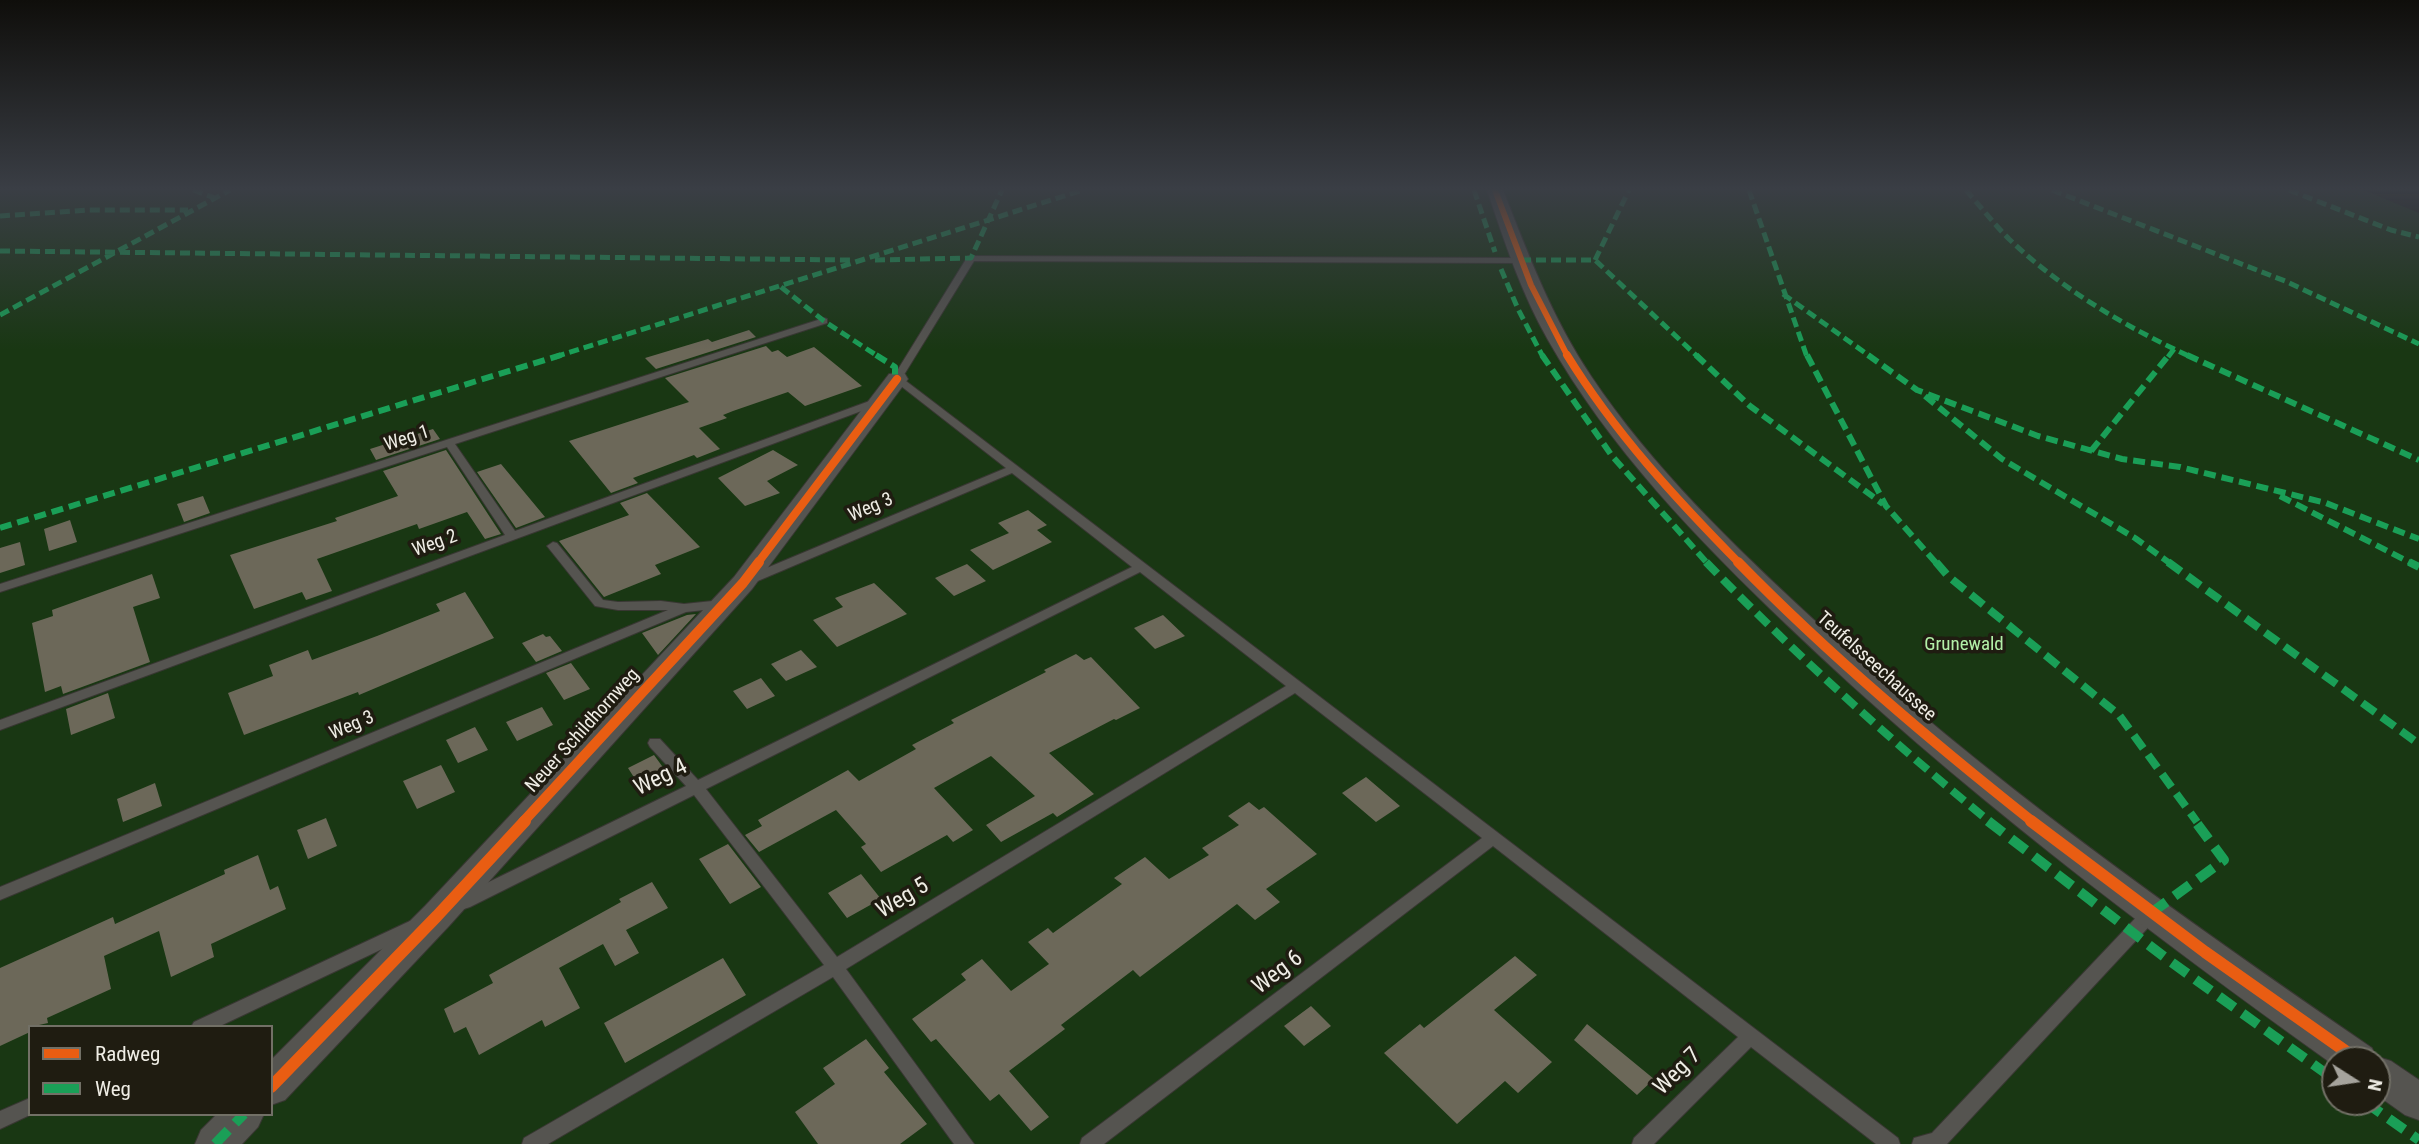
<!DOCTYPE html>
<style>
body{margin:0}
#map{position:relative;width:2419px;height:1144px;overflow:hidden;background:#1c1a14;font-family:"Roboto Condensed",sans-serif}
canvas{display:block}
.legend{position:absolute;left:28px;top:1025px;width:245px;height:91px;box-sizing:border-box;background:#1f1c11;border:2px solid #727066;margin:0;padding:9px 12px;list-style:none;font-size:21px;color:#efede5}
.legend li{display:flex;align-items:center;gap:14px;height:35px}
.legend b{width:35px;border:2px solid #727066}
.north{position:absolute;left:2321px;top:1046px;width:70px;height:70px;box-sizing:border-box;background:#1f1c11;border:2px solid #727066;border-radius:50%;rotate:102deg;font-size:19px;font-weight:700;line-height:28px;text-align:center;color:#efede5}
.north::after{content:'';display:block;margin:auto;width:24px;height:32px;background:#a5a39c;clip-path:polygon(50% 0,100% 100%,50% 72%,0 100%)}
</style>
<div id="map">
<canvas width="2419" height="1144"></canvas>
<ul class="legend">
<li><b style="height:9px;background:#e95d12"></b>Radweg</li>
<li><b style="height:9px;background:#1a9f57"></b>Weg</li>
</ul>
<div class="north">N</div>
</div>
<script>
const ctx = document.querySelector('canvas').getContext('2d');
ctx.lineJoin = 'round';
function fillPath(path, color) {
  ctx.fillStyle = color;
  ctx.fill(path, 'evenodd');
}
function strokePath(path, color, width, dash) {
  ctx.strokeStyle = color;
  ctx.lineWidth = width;
  ctx.lineCap = dash ? 'butt' : 'round';
  ctx.setLineDash(dash || []);
  ctx.stroke(path);
}
function drawText(font, color, halo, rows, align = 'center') {
  ctx.font = font + ' "Roboto Condensed",sans-serif';
  ctx.lineWidth = 7;
  ctx.setLineDash([]);
  ctx.textBaseline = 'middle';
  ctx.strokeStyle = halo;
  ctx.fillStyle = color;
  for (const [text, x, y, turn = 0] of rows) {
    ctx.save();
    ctx.translate(x, y);
    ctx.rotate((+turn || 0) * Math.PI / 180);
    ctx.textAlign = isNaN(turn) ? turn : align;
    if (halo) ctx.strokeText(text, 0, 0);
    ctx.fillText(text, 0, 0);
    ctx.restore();
  }
}
const green = new Path2D(`
 M0,190h2364l55,23v931h-2419zM30,1027h241v87h-241zM2335,1060h42v42h-42z`);
const building = new Path2D(`
 M749,330l7,7 -100,32 -11,-11 63,-19 4,3z
 M766,346l6,6 6,-2 9,7 27,-10 48,39 -57,20 -17,-14 -55,19 -10,4 4,3 -28,10 21,21 -23,9 -3,-3 -61,23 5,5 -27,10 -42,-52 120,-39 -24,-24z
 M433,429l7,10 -64,21 -6,-11z
 M446,450l55,84 -16,5 -18,-27 -48,17 -2,-5 -100,35 15,32 -26,9 -4,-8 -48,17 -24,-54 107,-34 -2,-3 63,-22 -15,-25z
 M773,450l25,15 -31,16 13,12 -35,13 -27,-28z
 M501,464l44,53 -29,11 -39,-56z
 M647,493l53,54 -45,18 6,9 -57,23 -45,-56 70,-26 -9,-12z
 M203,496l7,17 -26,9 -7,-18z
 M1028,510l19,15 -10,5 15,12 -59,28 -23,-20 39,-17 -11,-10z
 M70,520l7,22 -28,9 -5,-22z
 M20,542l5,23 -25,8v-25z
 M967,564l19,17 -32,15 -19,-18z
 M152,574l8,24 -27,9 17,55 -87,32 -2,-8 -16,6 -13,-69 21,-7 -1,-6z
 M874,583l33,31 -70,33 -24,-27 30,-13 -8,-9z
 M465,592l29,46 -135,57 -1,-3 -114,43 -16,-42 45,-17 -4,-11 39,-15 4,10 65,-24 63,-25 -4,-7z
 M696,614l-38,41 -16,-22 45,-18z
 M1163,615l22,21 -30,13 -21,-21z
 M543,634l3,3 4,-1 12,15 -26,11 -14,-19z
 M801,650l16,17 -31,14 -15,-17z
 M1076,654l8,6 7,-3 49,51 -24,12 -2,-1 -65,34 45,41 -37,23 -4,-4 -52,29 -15,-17 49,-29 -44,-40 -57,32 39,42 -20,12 -6,-7 -66,37 -20,-25 5,-3 -30,-34 -77,42 -14,-17 17,-9 -4,-6 90,-50 11,11 57,-32 -4,-4 42,-22 -3,-3 95,-48 -2,-2z
 M571,663l19,26 -26,11 -18,-27z
 M761,678l14,18 -28,13 -14,-18z
 M108,693l7,25 -44,17 -5,-26z
 M542,707l11,18 -36,16 -11,-19z
 M475,727l13,23 -30,13 -12,-23z
 M654,755l16,22 -28,13 -14,-22z
 M441,765l14,27 -38,17 -14,-28z
 M1366,777l34,29 -24,16 -34,-29z
 M155,783l7,23 -39,16 -6,-23z
 M1249,802l10,8 5,-3 53,47 -51,35 14,13 -25,18 -18,-16 -97,73 -7,-7 -72,55 4,4 -56,42 40,46 -18,14 -32,-37 -9,7 -54,-62 -5,3 -19,-23 54,-39 -5,-6 21,-15 29,32 38,-27 -21,-22 20,-14 5,5 69,-49 -8,-6 31,-21 24,22 40,-24 -7,-7 37,-23 -11,-9z
 M326,818l11,28 -29,13 -11,-29z
 M728,844l33,43 -31,17 -31,-45z
 M258,855l12,35 8,-4 8,23 -75,35 3,13 -43,20 -12,-46 -55,25 7,33 -64,29 1,5 -18,4v5l-30,14v-78l113,-51 2,7 110,-50 -1,-4z
 M861,874l20,25 -34,19 -19,-25z
 M652,882l16,26 -42,22 13,23 -24,13 -12,-22 -44,24 21,40 -35,19 -3,-7 -63,35 -13,-28 -12,6 -10,-24 49,-26 -4,-8 132,-73 -2,-3z
 M1515,956l22,19 -43,35 58,52 -34,31 -13,-12 -48,43 -73,-71 36,-29 4,4z
 M723,958l23,37 -121,68 -21,-40z
 M1311,1006l20,20 -27,20 -20,-20z
 M1587,1024l67,55 -17,16 -63,-55z
 M866,1039l23,29 -5,4 43,52 -27,20h-82l-23,-32 40,-28 -12,-16z`);
const service = new Path2D(`
 M968,256l556,2 1,2 -4,3 -547,-2 -72,117 996,760 2,6h-24l-125,-97 -97,97h-22l2,-6 104,-101 -245,-191 -389,298h-24l2,-6 400,-300 -187,-145 -449,276 128,175h-20l-121,-167 -285,167h-26l2,-6 300,-173 -130,-170 -224,112 -6,2 -6,-2 -2,-5 2,-5 228,-111 -36,-39 -2,-4 2,-4h10l38,41 434,-213 -120,-94 -259,110h-8l-2,-3 2,-3 261,-109 -114,-89zM1140,572l146,114 -449,271 -131,-168z
 M824,318l3,1v4l-372,121 60,87 360,-132h8v4l-883,327v-10l505,-185 -58,-88 -447,145v-8z
 M553,542l4,1 46,57 15,2 43,-1 23,3 38,-4 6,4 -6,4 -36,4 -686,288v-13l668,-277h-50l-23,-4 -48,-60z
 M2151,906l6,2 2,5 -2,5 -210,226h-35l2,-6 18,-5 213,-225z
 M410,921l6,2 2,5 -2,5 -198,94h-27l3,-5z
 M30,1098v16h2l-32,15v-18z`);
const minor = new Path2D(`
 M1487,190h16c25,64 49,128 88,186 61,91 142,169 222,243 173,160 365,296 559,429l3,8 16,5 28,19v40l-14,-5 -28,-20v-35h-42v6c-191,-137 -378,-278 -548,-441 -89,-85 -178,-177 -239,-285 -27,-47 -44,-100 -61,-150z
 M897,373l8,1 3,5 -156,210 -303,337 -164,174 -14,5v-45l154,-154 309,-329 155,-203z
 M217,1114h47l-6,13 -16,17h-47l6,-14z`);
const quietFar3 = new Path2D(`
 M193,190l22,8
 M1474,190l21,62
 M1749,190l58,167
 M1966,190c14,16 28,34 43,49 52,50 117,88 182,118
 M2052,190l233,91 134,63
 M2289,190l102,40 28,7
 M0,216l89,-6h99
 M0,251l850,9
 M875,260l96,-2 31,-68
 M1521,260h74l103,97
 M1595,260l34,-70
 M1501,269l17,40 25,48
 M781,287l43,34 55,36
 M1783,294l88,63
 M0,315l230,-125
 M555,357l528,-167
 M2168,357l6,-8`);
const quietFar2 = new Path2D(`
 M876,355l19,12v16
 M1542,355l70,101 96,108
 M1696,355l54,51 133,98
 M1807,355l79,151 51,58
 M1868,355l49,35 121,46 84,23 58,8 146,36 93,36
 M2187,355l232,105
 M1925,396l77,63 133,79 36,26
 M2091,451l78,-96
 M2280,496l133,68
 M0,528l561,-173`);
const quietFar1 = new Path2D(`
 M1706,562c90,93 184,178 284,260
 M1936,562l12,14 171,139 78,107
 M2168,562l251,182
 M2409,562l10,5`);
const quiet = new Path2D(`
 M1988,821l179,138 168,121
 M2151,913l73,-53 -29,-39
 M2365,1102l54,38
 M215,1144l29,-30`);
const cyclewayFar3 = new Path2D(`
 M1495,190l36,95 37,72`);
const cyclewayFar2 = new Path2D(`
 M1567,355c48,78 109,144 173,209
 M757,564l140,-185`);
const cyclewayFar1 = new Path2D(`
 M1738,562c92,94 193,179 295,260
 M523,822l220,-239 16,-21`);
const cycleway = new Path2D(`
 M2031,821l174,131 153,108
 M271,1087l166,-171 88,-95`);
const streetNames = [
 ["Weg 1",407,439,-18],
 ["Weg 3",871,508,-23],
 ["Weg 2",435,544,-20],
 ["Teufelsseechaussee",1876,667,42],
 ["Weg 3",352,726,-23],
 ["Neuer Schildhornweg",583,731,-48]
];
const parkNames = [
 ["Grunewald",1964,645]
];
const nearStreetnames = [
 ["Weg 4",661,778,-26],
 ["Weg 5",903,899,-31],
 ["Weg 6",1278,973,-37],
 ["Weg 7",1678,1072,-45]
];
fillPath(green, '#193713');
fillPath(building, '#6c6859');
strokePath(service, '#383732', 2);
strokePath(minor, '#383732', 2);
fillPath(service, '#555450');
fillPath(minor, '#555450');
strokePath(quietFar3, '#1a9f57', 5, [10, 5]);
strokePath(quietFar2, '#1a9f57', 6, [12, 6]);
strokePath(quietFar1, '#1a9f57', 8, [16, 8]);
strokePath(quiet, '#1a9f57', 10, [19, 10]);
strokePath(cyclewayFar3, '#e95d12', 6);
strokePath(cyclewayFar2, '#e95d12', 8);
strokePath(cyclewayFar1, '#e95d12', 10);
strokePath(cycleway, '#e95d12', 12);
const sky = ctx.createLinearGradient(0, 0, 0, 350);
sky.addColorStop(0, '#0f0e0b');
sky.addColorStop(0.54, '#3a3e45');
sky.addColorStop(1, '#3a3e4500');
ctx.fillStyle = sky;
ctx.fillRect(0, 0, 2419, 350);
drawText('19px', '#efede5', '#1f1c11', streetNames);
drawText('19px', '#b3f0a8', '#1f1c11', parkNames);
drawText('23px', '#efede5', '#1f1c11', nearStreetnames);
</script>
